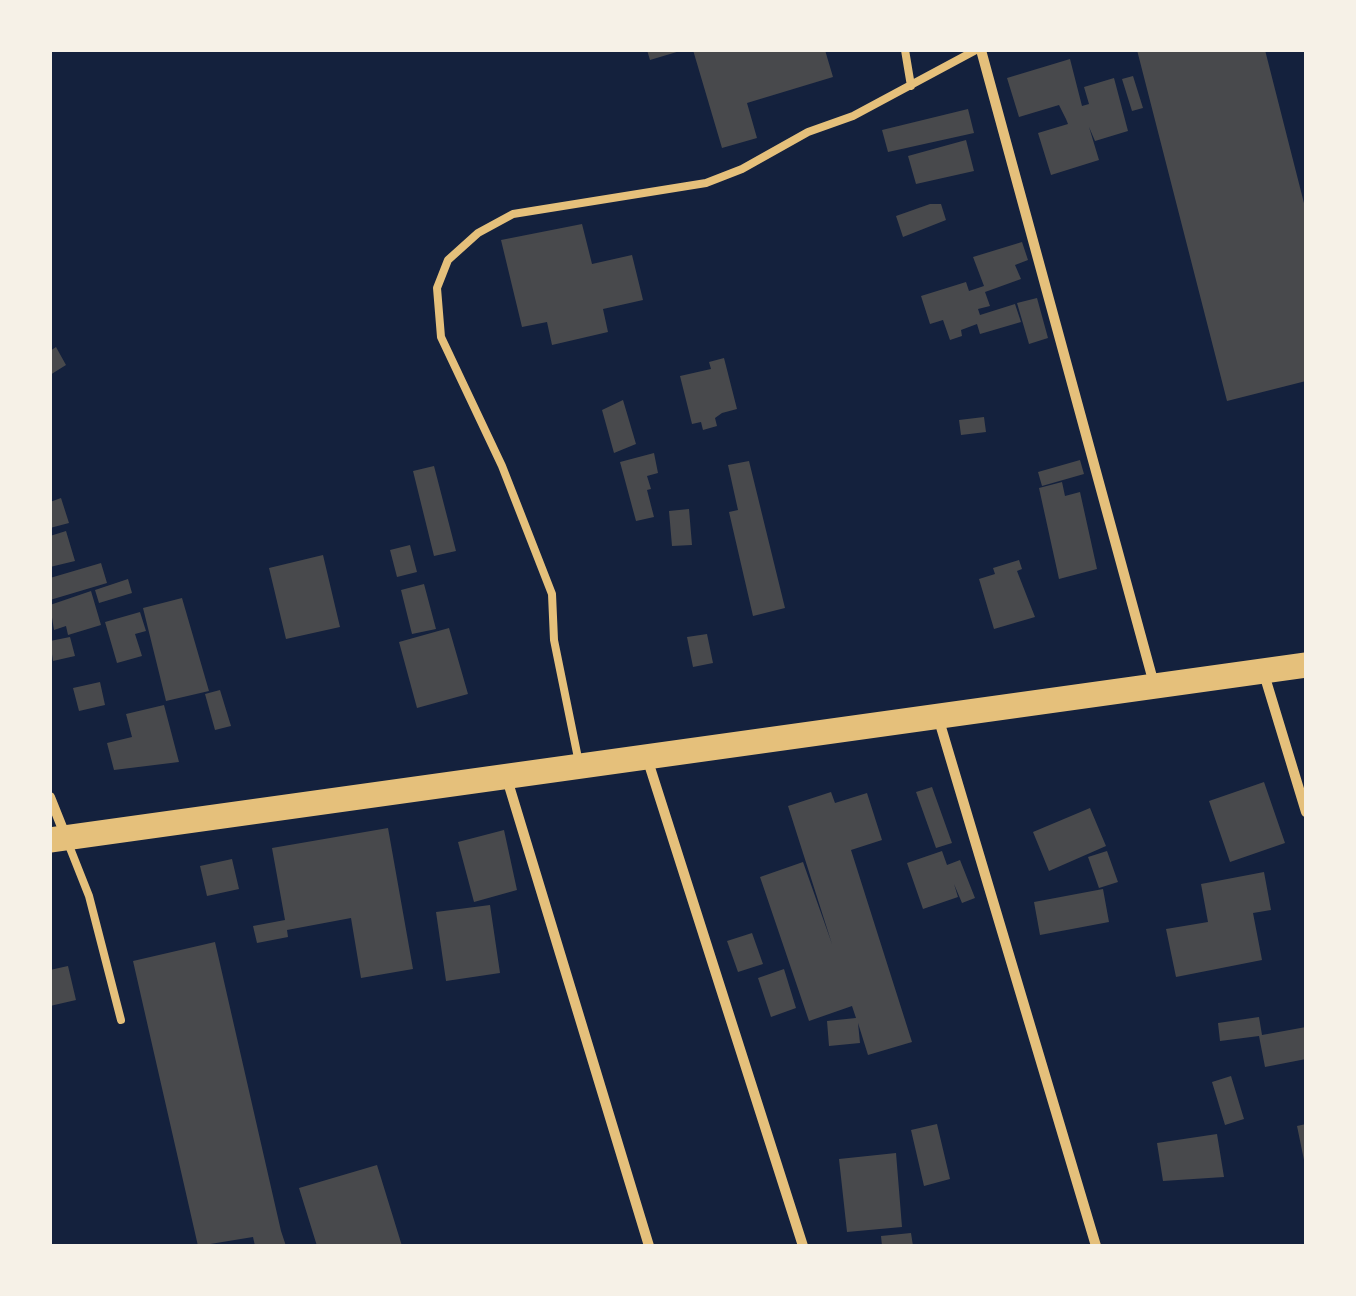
<!DOCTYPE html>
<style>
body{margin:0}
#map{position:relative;width:1356px;height:1296px;overflow:hidden;background:#14213d;font-family:"Public Sans",sans-serif}
canvas{display:block}
.frame{position:absolute;inset:0;border:52px solid #f6f1e7;pointer-events:none}
</style>
<div id="map">
<canvas width="1356" height="1296"></canvas>
<div class="frame"></div>
</div>
<script>
const ctx = document.querySelector('canvas').getContext('2d');
ctx.lineJoin = 'round';
function fillPath(path, color) {
  ctx.fillStyle = color;
  ctx.fill(path, 'evenodd');
}
function strokePath(path, color, width, dash) {
  ctx.strokeStyle = color;
  ctx.lineWidth = width;
  ctx.lineCap = dash ? 'butt' : 'round';
  ctx.setLineDash(dash || []);
  ctx.stroke(path);
}
const building = new Path2D(`
 M647,50h33v1l-30,9z
 M693,50h132l8,27 -86,26 10,35 -35,10z
 M1137,50h128l41,161v170l-79,20z
 M1070,59l12,47 7,-2 -5,-17 30,-9 14,53 -33,10 -6,-14 10,33 -48,15 -13,-42 30,-9 -2,-5 -7,-14 -40,12 -12,-39z
 M1133,76l10,32 -11,3 -10,-32z
 M968,109l6,24 -86,19 -6,-22z
 M966,140l8,31 -58,13 -8,-28z
 M930,204h11l5,16 -43,17 -7,-21z
 M582,224l10,40 40,-9 11,45 -40,9 5,23 -56,13 -5,-23 -25,5 -21,-87z
 M1022,242l6,18 -13,5 6,14 -36,13 5,14 -12,3 2,6 35,-11 6,18 -41,12 -3,-10 -16,6 1,6 -12,4 -7,-20 -13,4 -9,-28 45,-14 3,9 15,-5 -11,-29z
 M1037,298l11,40 -19,6 -12,-41z
 M56,347l10,18 -16,10v-24z
 M724,358l13,51 -15,4 -7,5 2,8 -14,4 -2,-8 -9,2 -12,-48 31,-7 -2,-7z
 M623,400l13,44 -22,9 -12,-43z
 M984,417l2,15 -25,3 -2,-15z
 M654,453l4,20 -11,3 4,13 -4,1 7,27 -18,4 -16,-59z
 M1080,460l4,14 -42,12 -4,-14z
 M749,461l36,147 -32,8 -24,-104 9,-2 -10,-45z
 M434,466l22,85 -22,5 -21,-85z
 M1062,482l3,14 15,-4 17,77 -38,10 -20,-91z
 M61,498l8,25 -19,5v-26z
 M689,509l3,36 -20,1 -3,-35z
 M66,531l9,30 -25,6v-31z
 M410,545l7,27 -20,5 -7,-27z
 M323,555l17,72 -54,12 -17,-71z
 M1019,560l3,9 -5,2 18,46 -41,12 -15,-50 16,-5 -2,-6z
 M101,563l6,20 -57,17v-22z
 M128,579l4,14 -33,10 -4,-13z
 M424,584l12,45 -24,5 -11,-44z
 M91,591l10,34 -33,10 -2,-9 -12,4 -4,-25z
 M182,598l27,93 -43,10 -23,-93z
 M140,612l6,19 -11,3 7,22 -25,7 -12,-41z
 M449,628l19,66 -51,14 -18,-66z
 M707,634l6,29 -20,4 -6,-30z
 M70,637l5,19 -22,5 -3,-20z
 M100,682l5,23 -26,6 -6,-23z
 M220,690l11,36 -16,4 -10,-36z
 M164,705l15,57 -65,8 -7,-27 25,-6 -6,-23z
 M1264,782l21,61 -55,19 -21,-61z
 M932,787l20,56 -16,5 -20,-56z
 M831,792l4,11 32,-10 15,47 -31,10 61,192 -44,13 -10,-32 2,20 -31,3 -2,-25 29,-3 -4,-12 -43,15 -49,-144 43,-15 29,82 -44,-138z
 M1090,808l16,38 -57,25 -16,-39z
 M388,828l25,141 -52,9 -10,-60 -64,12 1,7 -31,6 -4,-17 32,-6 -13,-72z
 M504,830l13,60 -43,12 -16,-60z
 M942,851l5,14 13,-5 15,38 -13,5 -8,-19 4,13 -35,12 -16,-46z
 M1107,851l11,31 -19,6 -11,-31z
 M232,859l7,30 -32,7 -7,-30z
 M1264,872l7,38 -18,3 9,47 -86,17 -10,-48 42,-7 -7,-38z
 M1103,889l6,33 -69,13 -6,-33z
 M490,905l10,68 -54,8 -10,-69z
 M752,933l11,31 -25,8 -11,-31z
 M215,942l66,289 5,15h-31l-2,-9 -55,9 -65,-285z
 M68,966l8,34 -26,6v-36z
 M784,969l12,39 -25,9 -13,-39z
 M1259,1017l3,18 44,-8v32l-41,8 -6,-31 -39,5 -2,-18z
 M1231,1076l13,43 -19,6 -13,-43z
 M937,1124l13,55 -26,7 -13,-56z
 M1306,1124v36h-2l-7,-34z
 M1217,1134l7,43 -61,4 -6,-38z
 M896,1153l6,74 -55,5 -8,-73z
 M377,1165l25,81h-85l-18,-58z
 M911,1233l2,13h-31l-1,-10z`);
const service = new Path2D(`
 M905,50l6,36
 M579,763l-25,-123 -2,-46 -50,-128 -61,-129 -4,-49 11,-28 30,-27 35,-19 193,-31 36,-14 66,-37 45,-16 123,-66
 M68,843l21,53 32,124`);
const minor = new Path2D(`
 M981,50l173,634
 M1264,674l42,138
 M938,717l158,529
 M647,758l156,488
 M507,779l142,467
 M50,797l16,40`);
const trunk = new Path2D(`
 M50,840l1256,-175`);
fillPath(building, '#48494c');
strokePath(service, '#e5c07b', 8);
strokePath(minor, '#e5c07b', 10);
strokePath(trunk, '#e5c07b', 25);
</script>
